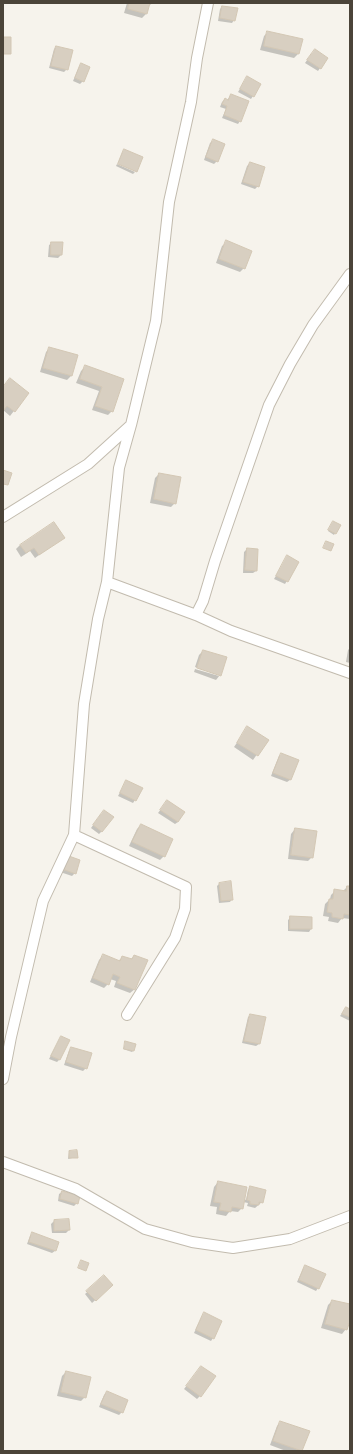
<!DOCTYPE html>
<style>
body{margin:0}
#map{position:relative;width:353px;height:1454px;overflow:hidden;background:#f6f3ec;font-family:"Alegreya Sans",sans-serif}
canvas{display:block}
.frame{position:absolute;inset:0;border:4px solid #4b4439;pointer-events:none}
</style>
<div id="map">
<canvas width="353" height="1454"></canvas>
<div class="frame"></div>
</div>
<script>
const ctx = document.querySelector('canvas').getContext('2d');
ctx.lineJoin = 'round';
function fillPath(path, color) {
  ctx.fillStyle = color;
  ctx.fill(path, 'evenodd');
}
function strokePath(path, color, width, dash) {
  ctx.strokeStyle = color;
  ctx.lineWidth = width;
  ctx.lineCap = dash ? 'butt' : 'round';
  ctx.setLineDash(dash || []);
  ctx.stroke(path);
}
const shadow = new Path2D(`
 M127,3h26l-5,3 -2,8 -4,4 -18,-5z
 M222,7l12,13 -2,3 -14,-2 2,-12z
 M268,32l30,22 -4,4 -34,-8 4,-14z
 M4,38l6,15 -1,1h-6z
 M56,47l11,22 -3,3 -15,-4 5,-19z
 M312,53l15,5 -9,13 -13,-8z
 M81,64l2,17 -3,3 -7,-3 6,-14z
 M247,77l6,19 -2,3 -13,-7z
 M231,95l9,26 -2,3 -16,-6 4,-9 -6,-2 2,-5 3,-3 2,1z
 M213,141l4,20 -3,3 -10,-4 6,-17z
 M124,150l12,20 -18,-7 4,-10z
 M250,163l8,23 -3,3 -14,-5 6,-18z
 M117,164l18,8 -2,2 -17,-8z
 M227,242l17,26 -4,4 -24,-9 6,-17z
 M52,243l9,12 -3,3 -10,-1 1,-12z
 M50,348l27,7 -6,21 -4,4 -27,-8 6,-20z
 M85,367l38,13 -11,31 -4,4 -16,-5 7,-19 -23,-8 5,-12z
 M3,387l25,6 -18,23 -7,-6z
 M159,474l16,29 -4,4 -21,-4 5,-25z
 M332,523l7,3 -5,9 -6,-4z
 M63,538l-28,20 -5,-7 -9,6 -5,-8 4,-4z
 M247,549l9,22 -3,2h-10l1,-21z
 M287,557l11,6 -13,21 -11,-5z
 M350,648v15l-4,-1 2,-12z
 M203,651l17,24 -4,5 -22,-8 1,-3 24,7v-2l-24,-7 4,-12z
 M247,728l20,12 -14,20 -19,-13z
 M282,754l16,6 -8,20 -3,2 -16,-6 8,-20z
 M126,781l9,19 -2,3 -15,-7z
 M167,801l11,21 -3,2 -17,-11z
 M101,814l1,17 -3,3 -8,-6z
 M141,825l23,31 -4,4 -31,-14 8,-17z
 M295,829l17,28 -4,4 -20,-2 3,-25z
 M67,856l8,17 -3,3 -12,-4z
 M219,884l13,15 -2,3 -11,1 -2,-17z
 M347,887h3v32l-8,-1 -4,5 -10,-2 1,-4 -6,-1 2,-12 5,-5 1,-4 4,-4h8z
 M291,917l20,12 -2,3 -21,-1v-11z
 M103,956l15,5 5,-4 7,3 4,-4 1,33 -5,4 -16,-6 2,-6 -6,-2 -2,5 -4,4 -14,-6 9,-22z
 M346,1008l4,2v11l-10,-5z
 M251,1015l8,29 -3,2 -14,-3 6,-26z
 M61,1037l8,4 -10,19 -2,2 -8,-3 10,-19z
 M126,1042l7,9 -1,1 -9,-3z
 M71,1048l15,20 -3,3 -19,-6 5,-14z
 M69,1152l8,5 -9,2z
 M218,1182l28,18 2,-10 2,-3 12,15 -7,6 -8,-2 1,-3 -5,-1 -1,6 -4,4 -8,-1 -4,5 -10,-2 1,-7 -7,-1 4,-19z
 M62,1192l15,11 -3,3 -16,-5 1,-7z
 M68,1220l1,10 -3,3h-14l-1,-9 3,-3z
 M32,1234l26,9 -3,8 -3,2 -25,-9 3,-8z
 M305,1266l13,22 -2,3 -19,-9 6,-13z
 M104,1277l8,8 -20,18 -7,-9z
 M332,1301l18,4v12l-4,12 -4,5 -21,-6 7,-23z
 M205,1313l8,25 -2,3 -17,-8 8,-17z
 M199,1370l1,26 -3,3 -13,-10z
 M66,1372l19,25 -4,4 -24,-5 5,-20z
 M107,1392l15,20 -3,3 -20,-8 5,-12z
 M281,1422l21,29h-16l-16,-6 7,-19z`);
const building = new Path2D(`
 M129,3h21l-3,11 -19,-5z
 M222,6l16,2 -3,13 -15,-3z
 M267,31l36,8 -4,15 -35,-8z
 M4,37h7v17h-7z
 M56,46l17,4 -5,20 -17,-4z
 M315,49l13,9 -7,11 -14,-9z
 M81,63l9,4 -6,15 -9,-4z
 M247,76l14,8 -7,13 -14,-8z
 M231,94l18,7 -8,21 -17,-7 3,-9 -5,-2 3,-6 3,2z
 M213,139l12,5 -7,18 -12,-5z
 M124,149l19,8 -6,15 -19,-8z
 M250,162l15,5 -6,20 -16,-5z
 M226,240l26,11 -7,18 -26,-10z
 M51,242h12l-1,13h-11z
 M49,347l29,8 -6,21 -29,-8z
 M85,365l39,14 -11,33 -18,-6 7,-19 -22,-8z
 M10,378l19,15 -14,19 -8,-6 -4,5v-24z
 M3,470l9,3 -4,12 -5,-1z
 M159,473l22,4 -5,27 -22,-5z
 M333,521l8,4 -5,9 -8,-4z
 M54,522l11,16 -26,17 -5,-7 -8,5 -6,-8z
 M326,541l8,3 -3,7 -8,-3z
 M247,548l11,1 -1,22 -12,-1z
 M287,555l12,7 -11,20 -12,-6z
 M203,650l24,7 -6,19 -24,-8z
 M247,726l22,14 -11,16 -21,-13z
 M281,753l18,7 -8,20 -18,-7z
 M126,780l17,8 -7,13 -16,-8z
 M167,800l18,12 -7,10 -18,-12z
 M104,810l10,7 -12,15 -9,-7z
 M141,824l32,15 -8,18 -33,-15z
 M295,828l22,3 -4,27 -22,-3z
 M66,855l14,5 -4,14 -14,-5z
 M231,881l2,19 -12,1 -2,-18z
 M347,886h3v29l-6,-1 -1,5 -11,-2v-4l-5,-1 2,-13h4l1,-10 12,2z
 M290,916l22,1v12h-22z
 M103,954l17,7 2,-5 10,3 2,-4 14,5 -13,30 -18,-7 3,-6 -7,-3 -4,11 -16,-7z
 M346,1007l4,2v8l-8,-3z
 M250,1014l16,3 -6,27 -16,-3z
 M61,1036l9,4 -10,20 -9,-4z
 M125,1041l11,3 -2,7 -10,-2z
 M71,1047l21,6 -5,16 -21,-7z
 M77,1150l1,8h-9v-7z
 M218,1181l29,6 -4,22 -11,-2 -1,5 -12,-2 2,-7 -7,-1z
 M250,1186l16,4 -3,13 -4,-1v3l-9,-1v-3l-3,-1z
 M62,1191l18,5 -2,8 -18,-5z
 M69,1219l1,11 -16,1v-11z
 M32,1232l27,10 -3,9 -27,-9z
 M81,1260l8,3 -3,8 -8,-3z
 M305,1265l21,9 -7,15 -20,-9z
 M104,1275l9,10 -17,16 -10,-10z
 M332,1300l18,4v17l-3,9 -22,-6z
 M204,1312l18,9 -8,18 -18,-9z
 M201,1366l15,10 -15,21 -15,-11z
 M66,1371l25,6 -5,21 -25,-6z
 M107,1391l21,9 -5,13 -22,-9z
 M280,1421l30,10 -8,20 -29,-10z`);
const minor = new Path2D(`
 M3,517l85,-53 43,-39
 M107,582l89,33 35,16 119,42
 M196,615l7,-14 12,-40 54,-156 21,-41 23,-39 37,-51
 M74,835l112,52 -1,22 -10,29 -48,77
 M3,1079l8,-42 32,-136 31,-66 10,-131 14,-85 9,-37 12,-114 12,-43 25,-104 13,-119 22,-100 6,-44 11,-55
 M3,1162l73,27 69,40 47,13 41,6 57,-9 60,-23`);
fillPath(shadow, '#0003');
fillPath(building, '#d8cfc1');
strokePath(building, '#d3c7b4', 1);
strokePath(minor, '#c2bbae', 12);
strokePath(minor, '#fff', 10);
</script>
